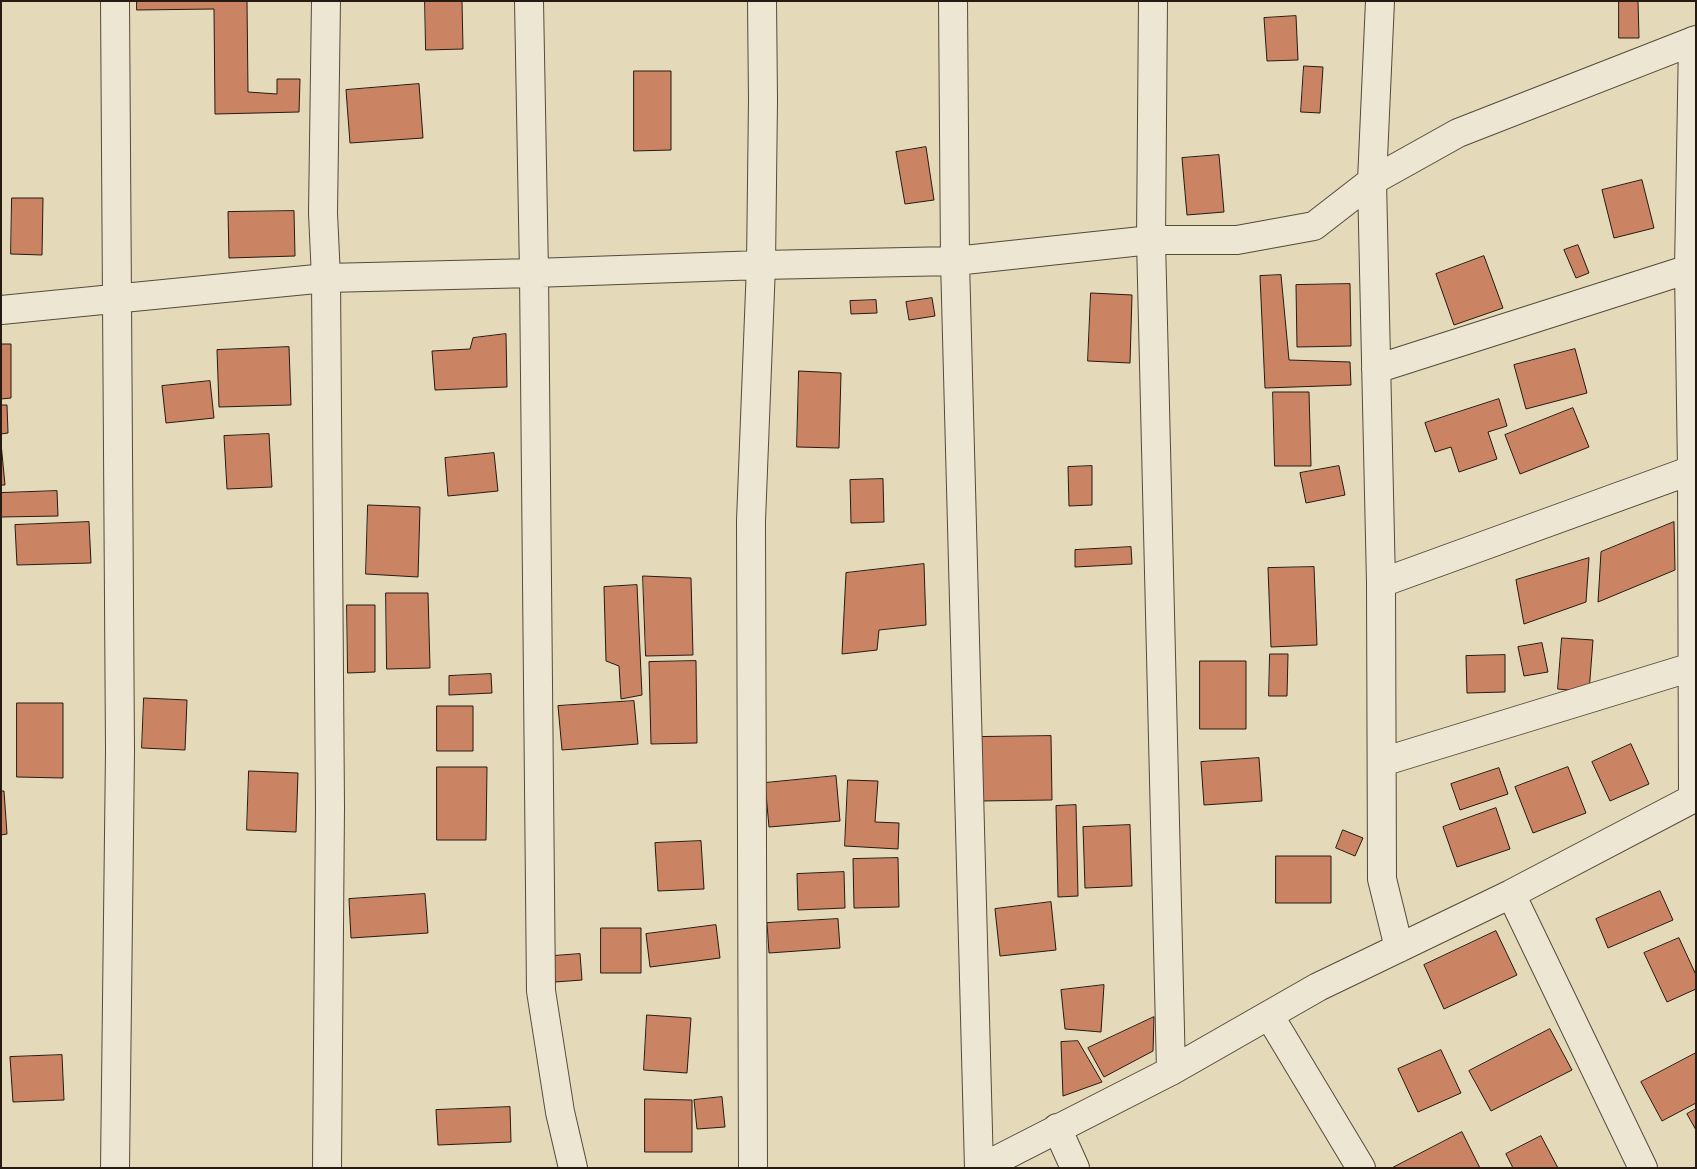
<!DOCTYPE html>
<style>
body{margin:0}
#map{position:relative;width:1697px;height:1169px;overflow:hidden;background:#e4d9b9;font-family:"IM FELL Great Primer",serif}
canvas{display:block}
.frame{position:absolute;inset:0;border:2px solid #271a11;pointer-events:none}
</style>
<div id="map">
<canvas width="1697" height="1169"></canvas>
<div class="frame"></div>
</div>
<script>
const ctx = document.querySelector('canvas').getContext('2d');
ctx.lineJoin = 'round';
function fillPath(path, color) {
  ctx.fillStyle = color;
  ctx.fill(path, 'evenodd');
}
function strokePath(path, color, width, dash) {
  ctx.strokeStyle = color;
  ctx.lineWidth = width;
  ctx.lineCap = dash ? 'butt' : 'round';
  ctx.setLineDash(dash || []);
  ctx.stroke(path);
}
const building = new Path2D(`
 M137,1h110l1,91 29,2v-15h23l-1,33 -84,2 -1,-105 -77,1z
 M425,1h37l1,48 -37,1z
 M1619,1h19l1,37h-20z
 M1296,16l2,44 -31,1 -3,-43z
 M1304,66l19,1 -3,46 -19,-1z
 M634,71h37v79l-37,1z
 M419,84l4,54 -73,5 -4,-53z
 M926,147l8,53 -29,4 -9,-52z
 M1219,155l5,57 -37,3 -5,-57z
 M1642,180l12,48 -40,10 -12,-48z
 M12,198h31l-1,57 -31,-1z
 M294,211l1,45 -66,2 -1,-46z
 M1578,245l11,28 -13,5 -12,-28z
 M1484,256l19,52 -49,17 -18,-51z
 M1281,275l8,85 61,2 1,23 -86,3 -5,-112z
 M1350,284l1,62 -54,1 -1,-62z
 M1091,293l41,2 -2,68 -42,-2z
 M932,298l3,18 -26,4 -3,-18z
 M876,300l1,13 -26,1 -1,-13z
 M506,334l1,53 -72,3 -3,-39 38,-2 3,-11z
 M1,344h10v54l-10,1z
 M289,347l2,58 -72,2 -2,-57z
 M1575,349l12,44 -61,16 -12,-44z
 M799,371l42,2 -2,75 -42,-1z
 M210,381l4,37 -48,5 -4,-37z
 M1273,392h36l2,74h-36z
 M1499,399l8,27 -19,6 9,27 -38,13 -8,-25 -16,5 -10,-29z
 M1,405h6l1,28 -7,1z
 M1573,408l16,39 -69,27 -15,-39z
 M269,434l3,53 -45,2 -3,-53z
 M1,443l4,42h-4z
 M494,453l4,38 -50,5 -3,-38z
 M1092,466v39l-23,1 -1,-39z
 M1339,466l6,29 -39,8 -6,-30z
 M883,479l1,43 -33,1 -1,-43z
 M57,491l1,25 -57,1v-24z
 M368,505l52,2 -2,70 -52,-3z
 M89,522l2,41 -74,2 -2,-40z
 M1674,522l1,48 -77,32 3,-50z
 M1131,547l1,17 -57,3v-17z
 M1589,558l-3,44 -62,22 -8,-44z
 M924,564l2,61 -47,5 -2,20 -35,4 4,-81z
 M1314,567l3,78 -46,2 -3,-79z
 M643,576l48,2 2,77 -47,1z
 M637,585l5,110 -21,4 -2,-33 -13,-5 -2,-74z
 M386,593h42l2,75 -43,1z
 M347,605h28v67l-27,1z
 M1562,638l31,2 -4,52 -31,-3z
 M1542,643l6,29 -24,4 -6,-29z
 M1270,654h18l-1,42h-18z
 M1505,655v37l-38,1 -1,-37z
 M696,661l1,82 -46,1 -2,-82z
 M1200,661h46v68h-46z
 M491,674l1,19 -43,2v-19z
 M144,698l43,2 -2,50 -43,-2z
 M634,701l4,43 -76,6 -4,-44z
 M17,703h46v75l-46,-1z
 M437,706h36v45h-36z
 M1051,736l1,64 -73,1 -1,-64z
 M1631,744l18,40 -39,17 -18,-39z
 M1259,758l3,43 -58,4 -3,-43z
 M437,767h50l-1,73h-49z
 M1568,767l18,46 -53,20 -18,-46z
 M1499,768l9,26 -48,16 -9,-26z
 M249,771l49,2 -2,59 -49,-2z
 M836,776l4,45 -71,6 -4,-44z
 M848,780l30,1 -3,41 24,1 -1,26 -53,-3z
 M1,791h3l3,43 -6,1z
 M1076,805l2,91 -20,1 -2,-91z
 M1496,808l14,41 -53,18 -14,-40z
 M1130,825l2,61 -47,2 -2,-61z
 M1343,830l20,8 -8,18 -19,-8z
 M701,841l3,48 -46,2 -3,-48z
 M1276,856h55v47h-55z
 M898,858l1,49 -45,1 -1,-49z
 M844,872l1,36 -47,2 -1,-36z
 M1660,891l13,29 -65,28 -12,-29z
 M425,894l3,39 -77,5 -2,-39z
 M1051,902l5,48 -56,6 -5,-47z
 M838,919l2,29 -71,5 -2,-30z
 M716,925l4,33 -70,9 -4,-33z
 M601,928h40v45h-40z
 M1496,931l21,44 -73,34 -20,-44z
 M1679,938l17,37v14l-29,13 -23,-49z
 M580,954l2,26 -27,2 -2,-26z
 M1104,985l-3,47 -36,-3 -4,-39z
 M647,1015l44,3 -4,55 -43,-3z
 M1154,1017l-1,34 -49,26 -16,-29z
 M1550,1029l22,41 -81,41 -22,-40z
 M1078,1041l24,41 -39,14 -2,-54z
 M1441,1050l20,43 -43,19 -20,-43z
 M1696,1053v50l-34,18 -21,-39z
 M62,1055l2,45 -51,2 -3,-45z
 M722,1097l3,30 -28,2 -3,-29z
 M645,1099l47,1v52h-47z
 M510,1107l1,35 -73,3 -2,-35z
 M1696,1109v21l-9,-16z
 M1462,1132l18,36h-88z
 M1541,1136l17,32h-45l-7,-14z`);
const minor = new Path2D(`
 M326,1l-3,212 3,65 4,529 -3,361
 M529,1l5,272 7,718 19,121 13,56
 M953,1l2,260 24,907
 M1153,1l-2,239 20,831
 M1380,1l-8,180 9,402 1,296 17,69
 M1693,41l-4,228 3,201 1,328
 M1,310l325,-32 208,-5 227,-8 194,-4 196,-21h86l77,-14 58,-45 86,-48 238,-93
 M1376,369l313,-100
 M1381,583l311,-113
 M1382,762l310,-95
 M1511,894l132,274
 M1269,1015l92,153
 M1057,1128l18,40
 M115,1168l5,-417 -5,-750
 M753,1168l-2,-647 10,-256 2,-165 -1,-99
 M981,1168l190,-97 147,-84 193,-93 185,-97`);
fillPath(building, '#ca8464');
strokePath(building, '#271a11', 1);
strokePath(minor, '#564a3b', 30);
strokePath(minor, '#ede6d2', 28);
</script>
